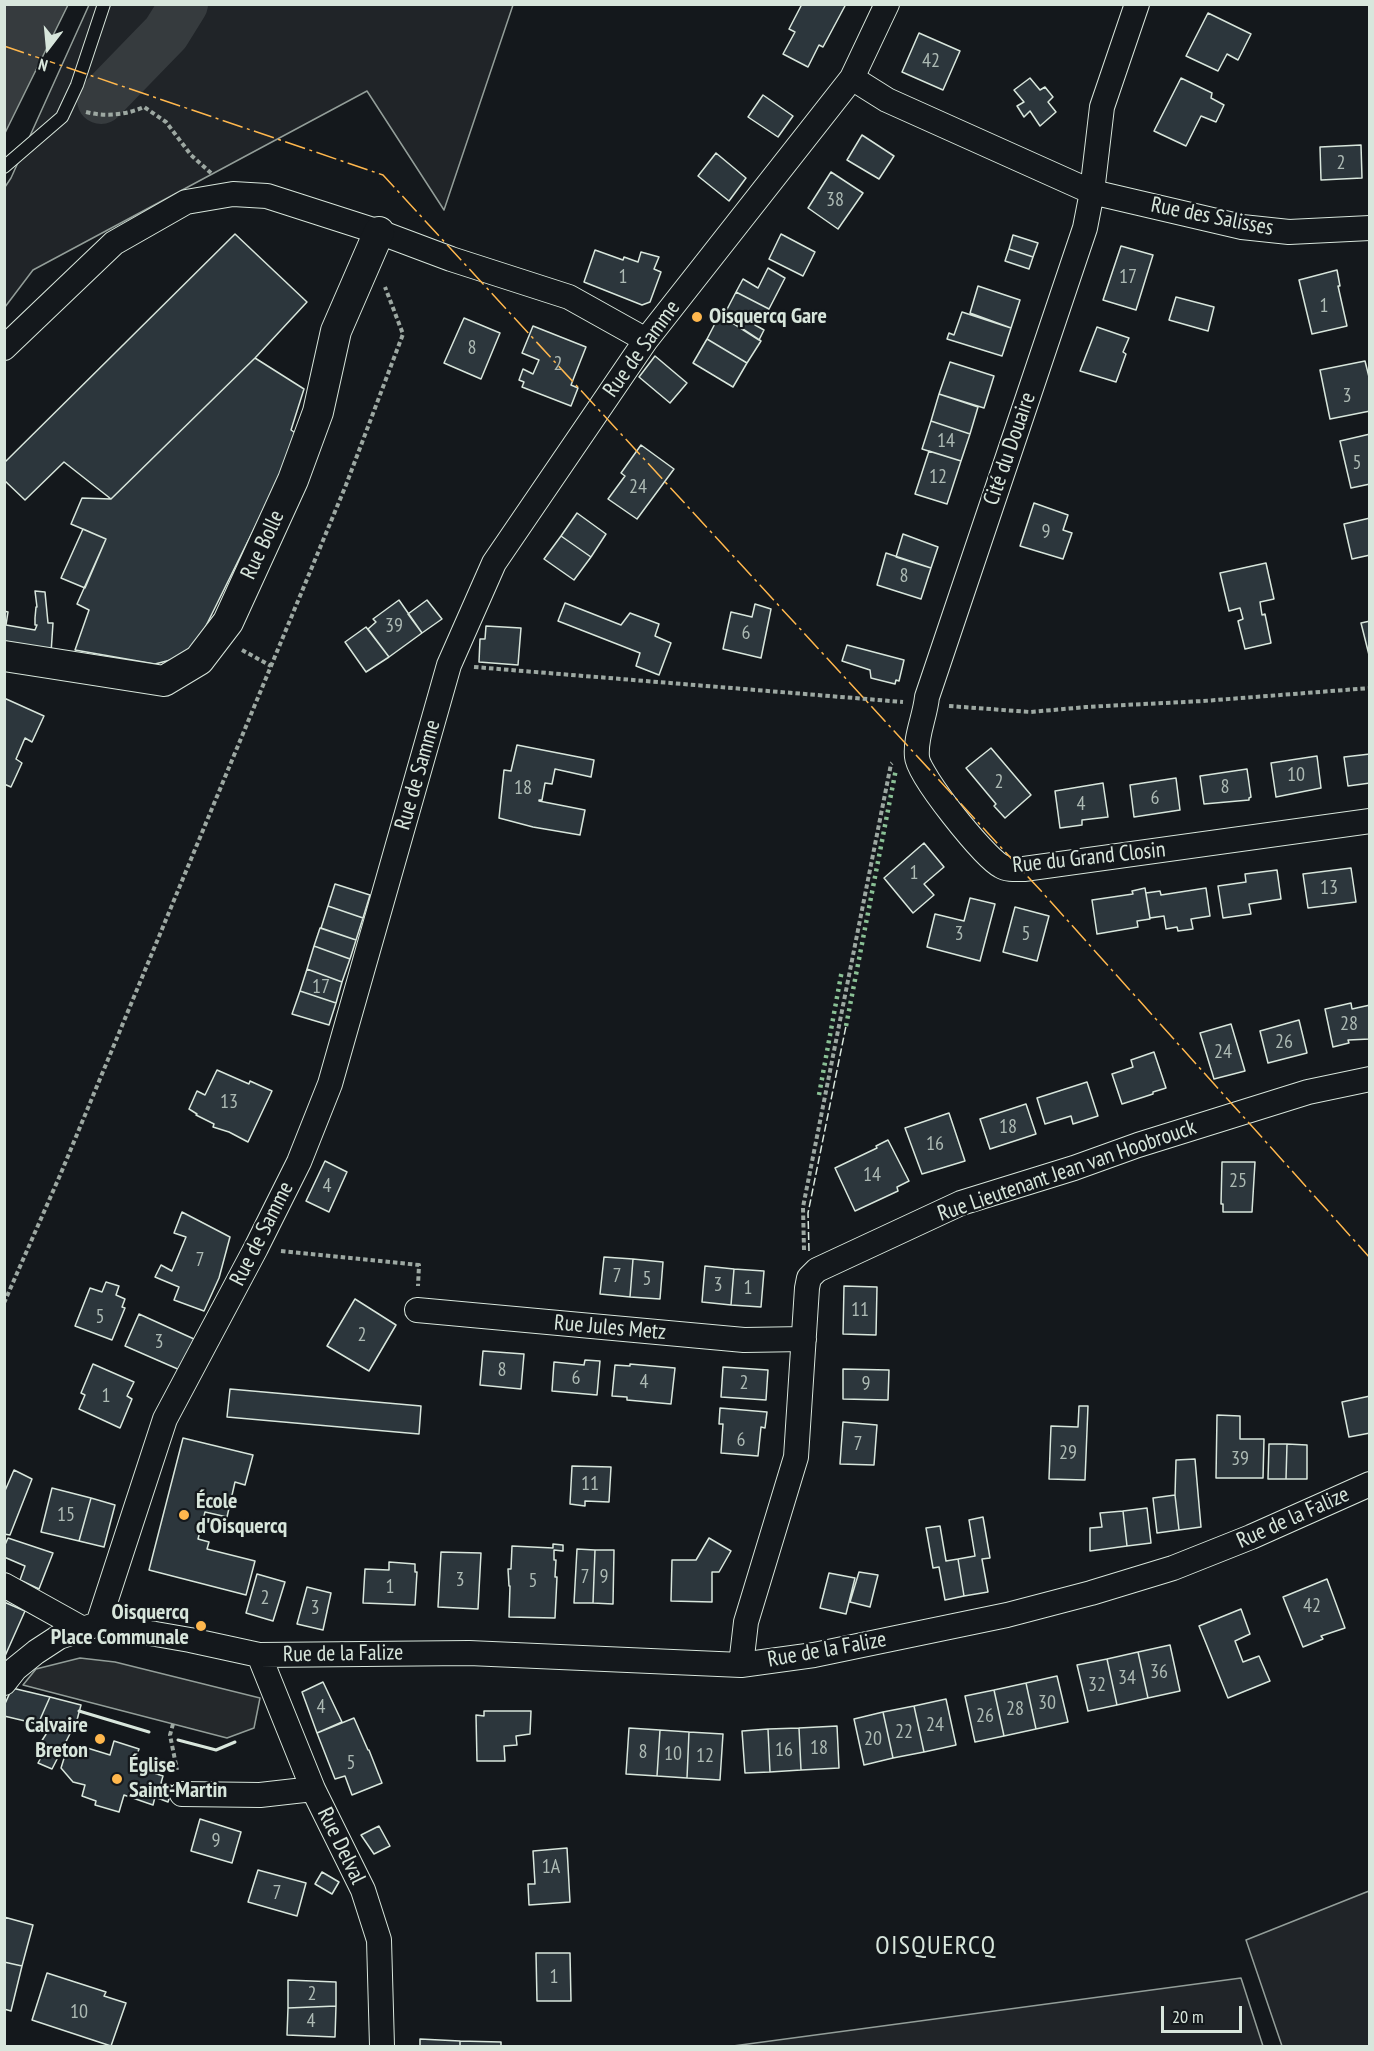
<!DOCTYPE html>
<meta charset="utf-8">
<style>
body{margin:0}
#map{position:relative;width:1374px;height:2051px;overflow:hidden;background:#14181c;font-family:"PT Sans Narrow",sans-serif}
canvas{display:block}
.frame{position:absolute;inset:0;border:6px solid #d8e6dc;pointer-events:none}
.north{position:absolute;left:18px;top:18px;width:60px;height:60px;-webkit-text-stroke:4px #14181c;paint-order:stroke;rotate:196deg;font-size:16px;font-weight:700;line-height:24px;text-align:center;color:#d8e6dc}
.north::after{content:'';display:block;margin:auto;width:21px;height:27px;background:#d8e6dc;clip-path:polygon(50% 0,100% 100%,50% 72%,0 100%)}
.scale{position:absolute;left:1161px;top:2006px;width:81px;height:27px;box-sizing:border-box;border:3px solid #d8e6dc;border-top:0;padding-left:8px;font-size:18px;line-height:21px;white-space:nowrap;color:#d8e6dc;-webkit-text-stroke:4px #14181c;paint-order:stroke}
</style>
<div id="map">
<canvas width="1374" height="2051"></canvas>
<div class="frame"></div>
<div class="north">N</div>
<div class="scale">20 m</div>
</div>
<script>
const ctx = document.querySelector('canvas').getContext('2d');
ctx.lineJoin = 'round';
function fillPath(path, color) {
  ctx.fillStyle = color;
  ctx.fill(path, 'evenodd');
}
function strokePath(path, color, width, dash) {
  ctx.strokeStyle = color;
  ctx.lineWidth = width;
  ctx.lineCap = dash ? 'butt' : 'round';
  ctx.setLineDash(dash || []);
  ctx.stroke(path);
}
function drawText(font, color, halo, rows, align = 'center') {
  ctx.font = font + ' "PT Sans Narrow",sans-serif';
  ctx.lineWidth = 4.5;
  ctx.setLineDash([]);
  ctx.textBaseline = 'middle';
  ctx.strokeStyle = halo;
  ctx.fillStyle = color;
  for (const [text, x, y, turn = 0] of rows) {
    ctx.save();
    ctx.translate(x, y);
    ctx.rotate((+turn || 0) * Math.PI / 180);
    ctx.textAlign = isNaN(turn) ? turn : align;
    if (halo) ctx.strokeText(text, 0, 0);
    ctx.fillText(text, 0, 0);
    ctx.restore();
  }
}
const green = new Path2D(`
 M89,5h424l-69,205 -77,-119 -334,179 -28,37v-120l6,-9z
 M1369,1891v155h-87l-36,-106z
 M1241,1978l22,68h-530z`);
const parking = new Path2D(`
 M80,1658l35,4 145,36 -6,30 -27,10 -204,-53 13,-16z`);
const water = new Path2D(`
 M5,4l63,1 -63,128 -1,-128z`);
const river = new Path2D(`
 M101,100l65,-67 18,-29`);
const building = new Path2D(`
 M802,4h44l-23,43 -4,-2 -11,22 -25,-13 12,-22 -6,-3z
 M1208,13l43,21 -13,26 -11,-6 -9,17 -32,-15z
 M919,33l41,18 -17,39 -41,-18z
 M1030,78l10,12 5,-3 8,10 -5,5 8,10 -16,14 -10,-15 -6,6 -7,-11 7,-4 -10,-12z
 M1181,78l31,15 -1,5 13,7 -8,17 -15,-6 -15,30 -32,-15z
 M763,95l30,21 -15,21 -30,-20z
 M862,135l32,21 -15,23 -32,-19z
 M1361,145l1,33 -41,2 -1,-33z
 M716,153l30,25 -17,23 -31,-25z
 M831,172l32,21 -25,36 -30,-21z
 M235,234l72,68 -52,56 -144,141 -47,-37 -39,38 -21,-20v-17z
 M781,234l34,18 -12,24 -34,-17z
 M1013,235l25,8 -5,14 -24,-8z
 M1121,246l32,9 -17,55 -33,-10z
 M1009,249l24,8 -4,12 -24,-8z
 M595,250l28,10 1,-3 14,5 3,-10 18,5 -5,12 7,3 -11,30 -8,3 -58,-23z
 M768,268l17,10 -16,31 -33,-17 7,-13 15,9z
 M1337,270l3,16h-2l9,40 -35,8 -13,-54z
 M978,286l42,14 -9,28 -41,-15z
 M736,292l33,17 -3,7 -7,-2 -4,11 9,5 -5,10 -36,-23z
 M1176,297l38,10 -6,24 -39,-11z
 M962,312l49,16 -9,28 -55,-17 2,-6 5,2z
 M720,314l41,27 -14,22 -40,-24z
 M464,318l36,15 -19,46 -37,-16z
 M533,326l53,21 -15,38 7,3 -7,18 -49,-19 2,-5 -5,-2 4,-11 10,5 6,-14 -17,-7z
 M1097,327l32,11 -6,14 3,2 -10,28 -36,-11z
 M707,339l40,24 -14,24 -40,-24z
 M655,356l32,27 -17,20 -31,-26z
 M255,358l49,31 -13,41 9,6 -103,208 -11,12 -31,8 -80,-14 14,-40 -12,-6 29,-65 -35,-15 11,-26 29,1z
 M1365,361l5,20v30l-40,8 -10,-49z
 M950,362l44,14 -10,32 -45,-14z
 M939,394l39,13 -8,27 -39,-13z
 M931,421l39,13 -9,27 -39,-12z
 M1370,434v50l-19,4 -11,-47z
 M641,445l33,24 -37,50 -29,-20 17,-23 -4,-3z
 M929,451l32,10 -14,43 -32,-10z
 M1034,503l34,12 -5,15 9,3 -9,26 -43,-13z
 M577,513l29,21 -15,23 -30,-21z
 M1370,518v37l-18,4 -8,-35z
 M83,529l23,10 -21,49 -24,-10z
 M903,534l35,13 -7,21 -35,-11z
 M561,536l30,21 -17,23 -30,-21z
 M886,553l45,15 -10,31 -44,-14z
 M1266,563l8,36 -14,3 2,13 3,-1 6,29 -26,6 -7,-28 5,-2 -3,-11 -11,3 -9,-38z
 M35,591l10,1 3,31h5l-2,30 -47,-8v-34l4,1 -2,13 29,5 2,-5h-2v-7l1,-11h1z
 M399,600l23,33 -33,24 -21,-28 8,-7 -3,-3z
 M427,600l15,19 -20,14 -14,-19z
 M565,603l56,22 9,-12 29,11 -4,12 16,7 -12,32 -23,-9 4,-13 -82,-32z
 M755,604l16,5 -10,49 -38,-9 8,-37 21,5z
 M1370,621v38l-9,-36z
 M486,626l35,2 -3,37 -39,-3 1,-23h5z
 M366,627l23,30 -23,15 -21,-30z
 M847,645l57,15 -5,21 -3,-1 -1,4 -24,-6 -1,-8 -28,-9z
 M4,698l40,18 -12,26 -7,-4 -9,21 6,4 -11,24 -7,-3z
 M517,745l77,15 -3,17 -36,-8 -3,15 -7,-1 -3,17h-3v1l46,9 -5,25 -47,-8 -34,-9 5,-48 7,1z
 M991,748l40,47 -26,23 -11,-12 2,-2 -30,-36z
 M1370,754v29l-22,3 -4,-29z
 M1317,756l4,32 -45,9 -5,-34z
 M1247,769l4,28 -2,1v2l-45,4 -4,-28z
 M1176,778l4,32 -46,7 -4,-32z
 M1103,783l5,34 -26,3v5l-22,3 -5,-37z
 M924,843l20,24 -20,17 10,11 -21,18 -29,-35z
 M1351,868l5,34 -48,6 -5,-34z
 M1277,870l4,29 -32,5 2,10 -28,4 -5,-32 28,-4 -1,-8z
 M335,884l35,11 -7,23 -35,-12z
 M1145,888l5,31 -13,2 1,6 -41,7 -5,-34 41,-6 -1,-3z
 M1206,888l4,28 -19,3 2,10 -15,2 -1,-4 -11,2 -2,-13 -14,2 -4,-25 14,-2 1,4z
 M970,898l25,6 -15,57 -53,-14 8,-33 29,7z
 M328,906l35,12 -7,22 -35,-12z
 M1015,907l34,9 -12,45 -34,-9z
 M320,928l36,12 -6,19 -36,-13z
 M314,946l36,13 -8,23 -35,-13z
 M307,969l35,13 -6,21 -36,-12z
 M300,991l36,12 -7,22 -37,-11z
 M1351,1003l1,6 18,-4v34l-22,1 1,3 -16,4 -8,-38z
 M1299,1020l8,33 -39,10 -8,-32z
 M1231,1024l14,47 -31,8 -14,-46z
 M1154,1052l12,36 -13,4v2l-31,10 -10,-30 21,-7 -2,-7z
 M217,1070l32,14 1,-3 22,10 -24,51 -19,-10 -16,-5 1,-3 -18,-9 1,-1 -8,-5 8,-18 8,4z
 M1087,1082l11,34 -25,8 -2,-8 -26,8 -8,-26z
 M1026,1104l10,30 -46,15 -10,-30z
 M949,1113l16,48 -43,13 -17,-46z
 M888,1140l21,41 -12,6 1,4 -43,20 -20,-43 42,-20 -1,-2z
 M325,1161l22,11 -18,40 -23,-11z
 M1222,1162h33l-3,50h-29v-8h-2z
 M182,1212l48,25 -11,41 -15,33 -30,-11 5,-13 -24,-10 6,-12 11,6 14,-34 -12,-4z
 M604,1257l29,2 -3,38 -30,-3z
 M633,1259l30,3 -3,37 -30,-2z
 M705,1266l29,3 -3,36 -29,-3z
 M734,1269l30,2 -3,36 -30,-2z
 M106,1282l13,4 -3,9 9,4 -3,8 3,1 -13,32 -37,-14 15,-38 12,4z
 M844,1286l33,1 -1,48 -33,-1z
 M355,1299l41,26 -27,46 -42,-25z
 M139,1314l55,25 -14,31 -55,-24z
 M483,1351l41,3 -3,35 -41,-4z
 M585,1360l15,1 -3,34 -45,-4 2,-29 30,3z
 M93,1364l41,18 -7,14 5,3 -12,29 -41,-19 6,-14 -4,-2z
 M630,1364l45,4 -4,36 -44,-4v-3l-15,-1 3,-31 15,1z
 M723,1367l45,3 -2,30 -45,-3z
 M843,1369l46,1 -1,30 -45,-1z
 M230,1389l191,17 -2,28 -192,-17z
 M1370,1396v37l-21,4 -7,-35z
 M1079,1406h9l-3,74 -36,-1 2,-53 27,1z
 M720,1408l47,4 -2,16 -4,-1 -3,29 -37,-3 2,-29h-4z
 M1217,1415l23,1v23h24l-1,39h-47z
 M843,1422l34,3 -3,40 -34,-1z
 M183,1438l70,17 -8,30 -10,-3 -8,35 -22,-5 -7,27 11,3 -2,7 48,12 -9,34 -97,-25z
 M1269,1444h18l-1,35h-18z
 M1287,1444l20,1v34h-21z
 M1195,1459l6,68 -22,3 -4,-35 1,-35z
 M572,1466l39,1 -2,35 -24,-1v5l-15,-2z
 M14,1470l18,9 -22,56 -6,-1v-41z
 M52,1488l39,10 -12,43 -38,-9z
 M1175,1495l4,35 -22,3 -4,-35z
 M91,1498l24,7 -11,42 -25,-6z
 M1147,1508l4,35 -24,3 -4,-35z
 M1123,1511l4,35 -37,5v-23l12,-1 -2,-14z
 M983,1517l7,41 -8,1 6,33 -24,4 -6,-37 17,-3 -6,-36z
 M940,1526l6,35 12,-2 6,37 -19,4 -6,-33 -6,1 -7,-40z
 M8,1538l45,15 -14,36 -19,-9 5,-14 -21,-9v-10z
 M709,1538l22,13 -12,21h-7v30l-41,-1 1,-41h24z
 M553,1544l10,1v6l-9,-1v10h2l-1,17h2l-2,41 -46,-1 1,-31h-1l-1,-17h3l1,-23 41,2z
 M577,1549l18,1 -2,53h-19z
 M595,1550h19l-1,54 -20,-1z
 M441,1552l40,1 -3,56 -40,-2z
 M389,1562l26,2v8h2l-2,33 -52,-2 2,-34 24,1z
 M859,1572l19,3 -8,32 -20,-5z
 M829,1573l26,5 -9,36 -26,-6z
 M257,1574l28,8 -12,39 -27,-8z
 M1327,1579l18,49 -24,8 2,3 -20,8 -20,-50z
 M307,1587l24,6 -8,37 -26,-6z
 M4,1602l21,9 -20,45h-1z
 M1241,1609l9,25 -15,7 8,21 16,-6 11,25 -42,17 -29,-72z
 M1170,1645l10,46 -32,7 -10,-46z
 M1138,1652l10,46 -31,7 -10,-46z
 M1107,1659l10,46 -29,6 -11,-46z
 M1057,1676l11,46 -32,7 -10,-46z
 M323,1682l19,40 -25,11 -15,-41z
 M1026,1683l10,46 -32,7 -10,-46z
 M12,1688l38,9 -12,27 -34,-8v-10z
 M994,1690l10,46 -29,6 -10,-46z
 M50,1697l31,8 -4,15 -25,49 -14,-6 10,-18 -7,-3 9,-14 -12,-4z
 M946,1699l10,46 -32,7 -10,-46z
 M914,1706l10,46 -31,6 -10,-46z
 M484,1711h47l-1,23 -14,2 1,9 -13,1 1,15h-28l-1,-46 8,1z
 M883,1712l10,46 -29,7 -10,-46z
 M354,1718l14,32h1l13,33 -30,12 -7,-19 -10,3 -18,-46z
 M837,1726l2,42 -38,2 -2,-42z
 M629,1728l31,2 -3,46 -31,-2z
 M799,1728l2,42 -31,2 -2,-43z
 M768,1729l2,43 -25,1 -3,-42z
 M660,1730l29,2 -2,46 -30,-2z
 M689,1732l34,2 -3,46 -33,-2z
 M114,1741l25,8 -6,17 30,10 -2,7 12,3 -5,16 -13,-5 -2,8 -29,-10 -5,17 -24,-7 1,-4 -14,-5 3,-11 -12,-3 -12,-14 5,-16 18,-5 26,8z
 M200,1819l41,13 -9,31 -41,-12z
 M379,1826l11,20 -16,8 -13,-19z
 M567,1848l3,54 -41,3 -1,-21h7l-2,-33z
 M258,1870l48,13 -9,33 -49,-14z
 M322,1872l17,10 -7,12 -17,-10z
 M4,1917l29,8 -11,41 -18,-4z
 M536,1953h34l1,48h-34z
 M4,1962l18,4 -11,45 -7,-2z
 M47,1973l59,19 -2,4 22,7 -15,43 -79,-26z
 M288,1980l48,2v24l-48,2z
 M336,2006l-1,31 -48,-2 1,-27z
 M420,2039l40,2v5h-40z
 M460,2041l41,1v4h-41z`);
const path = new Path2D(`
 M86,112c19,5 40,3 58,-5l22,15 25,33 20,18
 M242,650l29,16
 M474,667l429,35
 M949,706l81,6 56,-5 117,-6 167,-13
 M804,1250l-1,-43 88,-443 1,-1
 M281,1251l138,14 -1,21
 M4,1303l57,-130 285,-688 57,-151 -18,-47
 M173,1724l-3,11 7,35`);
const service = new Path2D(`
 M4,167l58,-50 15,-32 27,-81`);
const minor = new Path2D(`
 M1137,4l-35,103 -10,85 -7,36 -158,469c-2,20 -12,40 -10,60 1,18 67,100 84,109 6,4 16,3 23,3l346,-48
 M852,78l35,22 205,92 150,35 47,5 81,-4
 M4,348l110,-105 72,-41 47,-8 34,2 112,36 72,27 118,38 77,43
 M417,1310l327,30 60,-1
 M4,1585l79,44
 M98,1624l67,-205 91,-171 43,-86 31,-78 119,-419 45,-102 152,-223 206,-262 35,-74
 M259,1655l54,134 50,101 16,50 3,106
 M741,1665l5,-43 50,-165 11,-169 2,-10 8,-8 144,-67 113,-35 64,-23 170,-53 62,-13
 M4,1683l11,-14 21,-17 23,-15 39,-13 92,16 69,15 210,-2 272,12 73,-10 193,-40 84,-22 82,-25 78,-31 119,-53
 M182,1794l78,1 53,-6`);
const tertiary = new Path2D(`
 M4,656l160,25 35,-21 29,-38 65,-142 25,-68 18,-81 43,-99`);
const hedge = new Path2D(`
 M846,1026l50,-257
 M819,1095l23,-125`);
const fence = new Path2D(`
 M809,1251l-1,-38 38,-187`);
const wall = new Path2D(`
 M79,1711l70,21
 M178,1740l38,10 19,-8`);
const power = new Path2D(`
 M4,46l379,129 659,717 328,366`);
const markers = [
 [697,317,6,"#ffb74d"],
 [184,1515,6,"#ffb74d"],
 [201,1626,6,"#ffb74d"],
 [100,1739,6,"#ffb74d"],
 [117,1779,6,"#ffb74d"]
];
const numberNames = [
 ["42",931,61],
 ["2",1341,163],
 ["38",835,200],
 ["1",623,277],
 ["17",1128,277],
 ["1",1324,306],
 ["8",472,348],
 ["2",558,364],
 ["3",1347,396],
 ["14",946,441],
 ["5",1357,463],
 ["12",938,477],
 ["24",638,487],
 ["9",1046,532],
 ["8",904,576],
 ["39",394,626],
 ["6",746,633],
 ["10",1296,775],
 ["2",999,782],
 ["8",1225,787],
 ["18",523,788],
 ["6",1155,798],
 ["4",1081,804],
 ["1",914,873],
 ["13",1329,888],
 ["3",959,934],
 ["5",1026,934],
 ["17",321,987],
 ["28",1349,1024],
 ["26",1284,1042],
 ["24",1223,1052],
 ["13",229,1102],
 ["18",1008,1127],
 ["16",935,1144],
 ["14",872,1175],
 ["25",1238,1181],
 ["4",327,1186],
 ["7",200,1260],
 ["7",617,1276],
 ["5",647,1279],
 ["3",718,1285],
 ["1",748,1288],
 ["11",860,1310],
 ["5",100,1317],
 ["2",362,1335],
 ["3",159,1342],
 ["8",502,1370],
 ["6",576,1378],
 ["4",644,1382],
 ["2",744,1383],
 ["9",866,1384],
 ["1",106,1396],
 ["6",741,1440],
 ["7",858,1444],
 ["29",1068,1453],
 ["39",1240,1459],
 ["11",590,1484],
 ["15",66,1515],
 ["7",585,1577],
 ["9",604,1577],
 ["3",460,1580],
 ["5",533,1581],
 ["1",390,1587],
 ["2",265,1598],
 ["42",1312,1606],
 ["3",315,1608],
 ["36",1159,1672],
 ["34",1127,1678],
 ["32",1097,1685],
 ["30",1047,1703],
 ["4",321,1707],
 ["28",1015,1709],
 ["26",985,1716],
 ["24",935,1725],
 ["22",904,1732],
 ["20",873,1739],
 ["18",819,1748],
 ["16",784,1750],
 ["8",643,1752],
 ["10",673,1754],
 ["12",705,1756],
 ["5",351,1763],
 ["9",216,1841],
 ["1A",551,1867],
 ["7",277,1893],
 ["1",554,1977],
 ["2",312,1994],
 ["10",79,2012],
 ["4",311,2021]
];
const streetNames = [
 ["Rue des Salisses",1212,217,11],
 ["Rue de Samme",642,349,-54],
 ["Cité du Douaire",1010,449,-71],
 ["Rue Bolle",263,545,-65],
 ["Rue de Samme",418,775,-74],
 ["Rue du Grand Closin",1089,858,-6],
 ["Rue Lieutenant Jean van Hoobrouck",1067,1171,-19],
 ["Rue de Samme",262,1234,-63],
 ["Rue Jules Metz",610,1328,5],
 ["Rue de la Falize",1293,1518,-24],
 ["Rue de la Falize",827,1650,-10],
 ["Rue de la Falize",343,1654,-1],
 ["Rue Delval",341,1846,64]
];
const poiNames = [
 ["Oisquercq Gare",709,317],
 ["École",196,1502],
 ["d'Oisquercq",196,1527],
 ["Oisquercq",189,1613,"right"],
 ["Place Communale",189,1638,"right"],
 ["Calvaire",88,1726,"right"],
 ["Breton",88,1751,"right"],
 ["Église",129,1766],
 ["Saint-Martin",129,1791]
];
const quarterNames = [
 ["OISQUERCQ",936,1947]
];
fillPath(green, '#202428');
strokePath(green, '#939e99', 1.5);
fillPath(parking, '#24282b');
strokePath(parking, '#939e99', 1.5);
fillPath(water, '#363b3e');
strokePath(water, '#939e99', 1.5);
strokePath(river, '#363b3e', 48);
fillPath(building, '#2c363c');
strokePath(building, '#d8e6dc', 1.5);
strokePath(service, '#d8e6dc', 14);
strokePath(minor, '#d8e6dc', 26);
strokePath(tertiary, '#d8e6dc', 32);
strokePath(path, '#9da8a2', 4, [4.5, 3]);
strokePath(service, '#14181c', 12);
strokePath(minor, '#14181c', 24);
strokePath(tertiary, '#14181c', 30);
strokePath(hedge, '#8ac095', 4.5, [3, 4.5]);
strokePath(fence, '#d8e6dc', 1.5, [8, 3]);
strokePath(wall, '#d8e6dc', 3);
strokePath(power, '#ffb74d', 1.5, [21, 4.5, 3, 4.5]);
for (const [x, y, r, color] of markers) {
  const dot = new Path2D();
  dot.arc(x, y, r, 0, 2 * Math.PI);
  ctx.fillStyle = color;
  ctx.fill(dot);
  strokePath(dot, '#14181c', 2);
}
drawText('20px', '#adbab4', null, numberNames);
drawText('22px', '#d8e6dc', '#14181c', streetNames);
drawText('bold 22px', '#d8e6dc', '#14181c', poiNames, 'left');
ctx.letterSpacing = '1.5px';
drawText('26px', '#d8e6dc', '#14181c', quarterNames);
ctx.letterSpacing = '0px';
</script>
